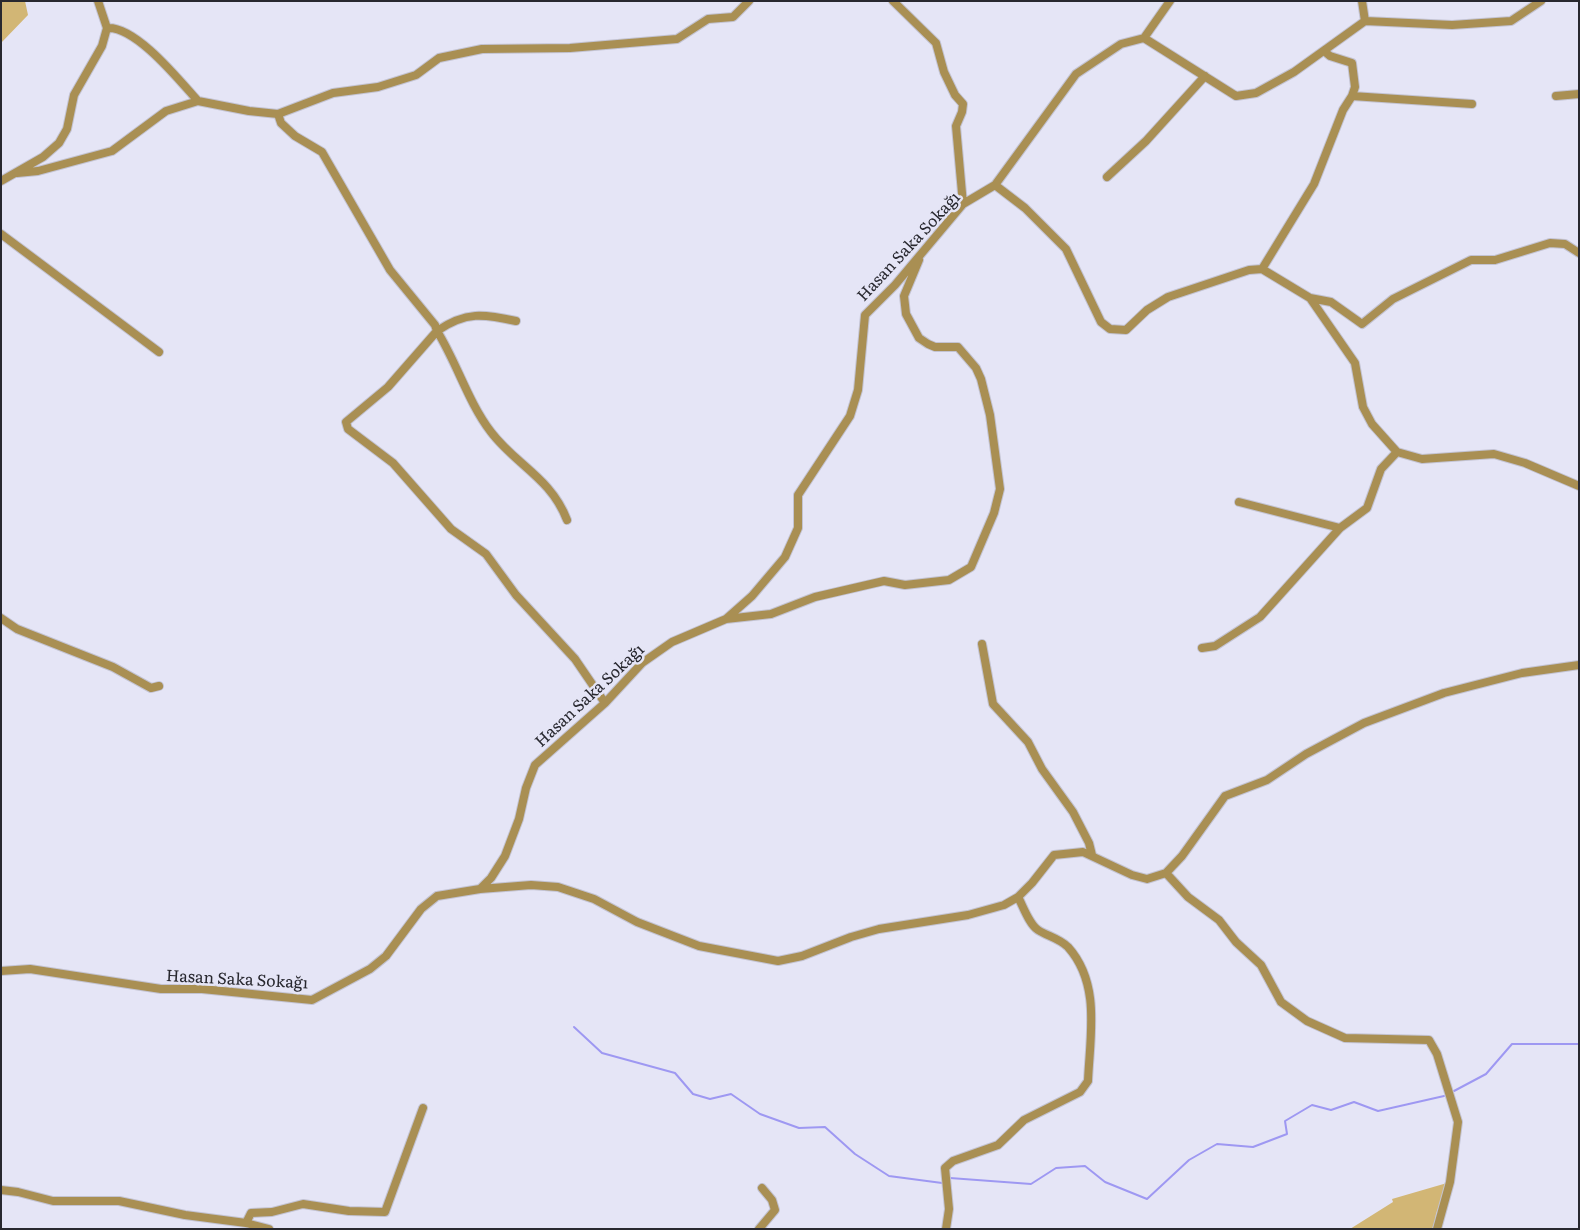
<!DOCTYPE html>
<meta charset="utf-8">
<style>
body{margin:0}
#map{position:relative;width:1580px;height:1230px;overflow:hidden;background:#e5e5f6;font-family:Literata,serif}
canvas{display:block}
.frame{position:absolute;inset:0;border:2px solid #28282f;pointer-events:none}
</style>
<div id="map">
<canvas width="1580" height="1230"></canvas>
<div class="frame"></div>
</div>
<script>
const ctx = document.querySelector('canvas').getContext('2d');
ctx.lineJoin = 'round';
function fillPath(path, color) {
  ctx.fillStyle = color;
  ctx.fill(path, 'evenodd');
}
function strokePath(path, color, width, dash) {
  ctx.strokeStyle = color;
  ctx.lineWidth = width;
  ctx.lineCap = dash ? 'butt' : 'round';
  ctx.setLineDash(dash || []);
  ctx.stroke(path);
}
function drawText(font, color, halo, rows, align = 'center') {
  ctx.font = font + ' Literata,serif';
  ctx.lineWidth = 5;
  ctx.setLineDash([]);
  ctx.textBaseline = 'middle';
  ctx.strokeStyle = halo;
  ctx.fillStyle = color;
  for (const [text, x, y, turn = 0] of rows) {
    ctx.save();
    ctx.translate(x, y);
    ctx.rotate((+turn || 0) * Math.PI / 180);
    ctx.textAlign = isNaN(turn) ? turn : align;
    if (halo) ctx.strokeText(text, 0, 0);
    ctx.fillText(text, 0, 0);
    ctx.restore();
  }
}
const green = new Path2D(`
 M1,1h24l3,14 -27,28z
 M1447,1183l-11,31 -2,15h-84l43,-27 -1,-3z`);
const stream = new Path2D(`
 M574,1027l28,26 73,20 18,21 17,5 21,-5 29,20 39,14 26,-1 30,27 34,22 53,7
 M1454,1091l32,-17 26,-30h67
 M950,1178l81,6 25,-16 29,-2 20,16 42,17 42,-39 28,-16 36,3 34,-13 -2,-13 27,-16 19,5 23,-8 24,9 66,-15`);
const minor = new Path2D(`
 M893,1l43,42 8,29 11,23 8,9 -1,8 -6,14 7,78
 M1362,1l3,20
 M107,28c29,-2 72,52 91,73
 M1144,38l26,-37
 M1352,96l120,8
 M1556,96l23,-2
 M278,114l3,9 14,13 27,16 68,118 45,55 2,6 -49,56 -42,35 2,7 45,34 58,66 35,25 30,41 59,64 30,44
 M17,173l21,-2 74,-20 54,-40 32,-10 51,10 29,3 55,-21 45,-6 38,-12 23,-17 43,-9 88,-1 107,-9 31,-20 25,-2 16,-16
 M1107,177l39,-36 59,-65
 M1,181l42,-24 16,-14 8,-14 7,-34 28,-49 5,-18 -9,-27
 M995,185l30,23 41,41 35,73 9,7 16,1 21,-20 21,-13 81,-27 13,-1 48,29
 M1,234l158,118
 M1579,253l-14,-9 -15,-1 -55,17h-24l-78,39 -31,25 -31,-22 -21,-4 45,65 8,44 9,17 25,28 25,7 72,-5 31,9 54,23
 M1262,269l52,-85 29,-74 9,-14 3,-9 -3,-24 -22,-7 -6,-5
 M516,321c-32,-7 -50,-10 -79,10 20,32 31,71 54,101 25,33 60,46 76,88
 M1239,502l101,26
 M1,618l16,11 96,38 38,21 8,-2
 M726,619l45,-5 44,-17 69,-16 21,4 44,-5 22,-13 23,-54 6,-24 -10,-74 -9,-36 -5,-11 -18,-21h-23l-7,-3 -9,-6 -13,-24 -2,-18 15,-36
 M982,644l11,60 35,38 14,27 31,43 16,31 3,12
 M1202,648l13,-2 45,-29 80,-89 27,-20 14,-39 16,-17
 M1166,873l22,24 31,23 17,22 25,23 20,37 26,19 38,17 84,2 8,14 21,68 -8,60 -13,47
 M480,889l51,-4 27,2 36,12 43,23 62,24 79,15 24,-5 49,-19 28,-8 89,-14 36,-10 14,-8 14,-14 22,-28 29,-3 49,23 15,4 19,-6 16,-17 43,-60 42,-16 39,-26 58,-31 80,-30 78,-20 57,-8
 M1,971l29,-2 131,20h41l110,11 58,-31 16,-13 35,-47 16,-13 43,-7 11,-11 14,-22 14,-37 7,-31 9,-23 70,-62 37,-40 30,-21 54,-23 26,-23 33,-39 13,-29v-33l52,-79 8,-26 7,-75 30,-30 68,-81 32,-19 81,-111 45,-30 23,-6 92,58 20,-3 38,-21 71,-51 87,4 59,-4 30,-20
 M1,1190l17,2 35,9h66l66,14 61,8 23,6
 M246,1223l5,-10 21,-1 31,-8 46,7 36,1 38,-104
 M759,1229l16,-19 -3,-10 -10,-12
 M946,1229l3,-20 -4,-41 8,-7 45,-16 26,-25 56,-28 8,-11c2,-46 13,-97 -20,-134 -9,-9 -21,-11 -30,-17 -9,-6 -15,-24 -20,-33`);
const streetNames = [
 ["Hasan Saka Sokağı",909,247,-47],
 ["Hasan Saka Sokağı",590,696,-43],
 ["Hasan Saka Sokağı",237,980,3]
];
fillPath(green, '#d2b675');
strokePath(stream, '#9e98f2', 2);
strokePath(minor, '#c3c3d2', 10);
strokePath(minor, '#a98f53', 8);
drawText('16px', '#28282f', '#e5e5f6', streetNames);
</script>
